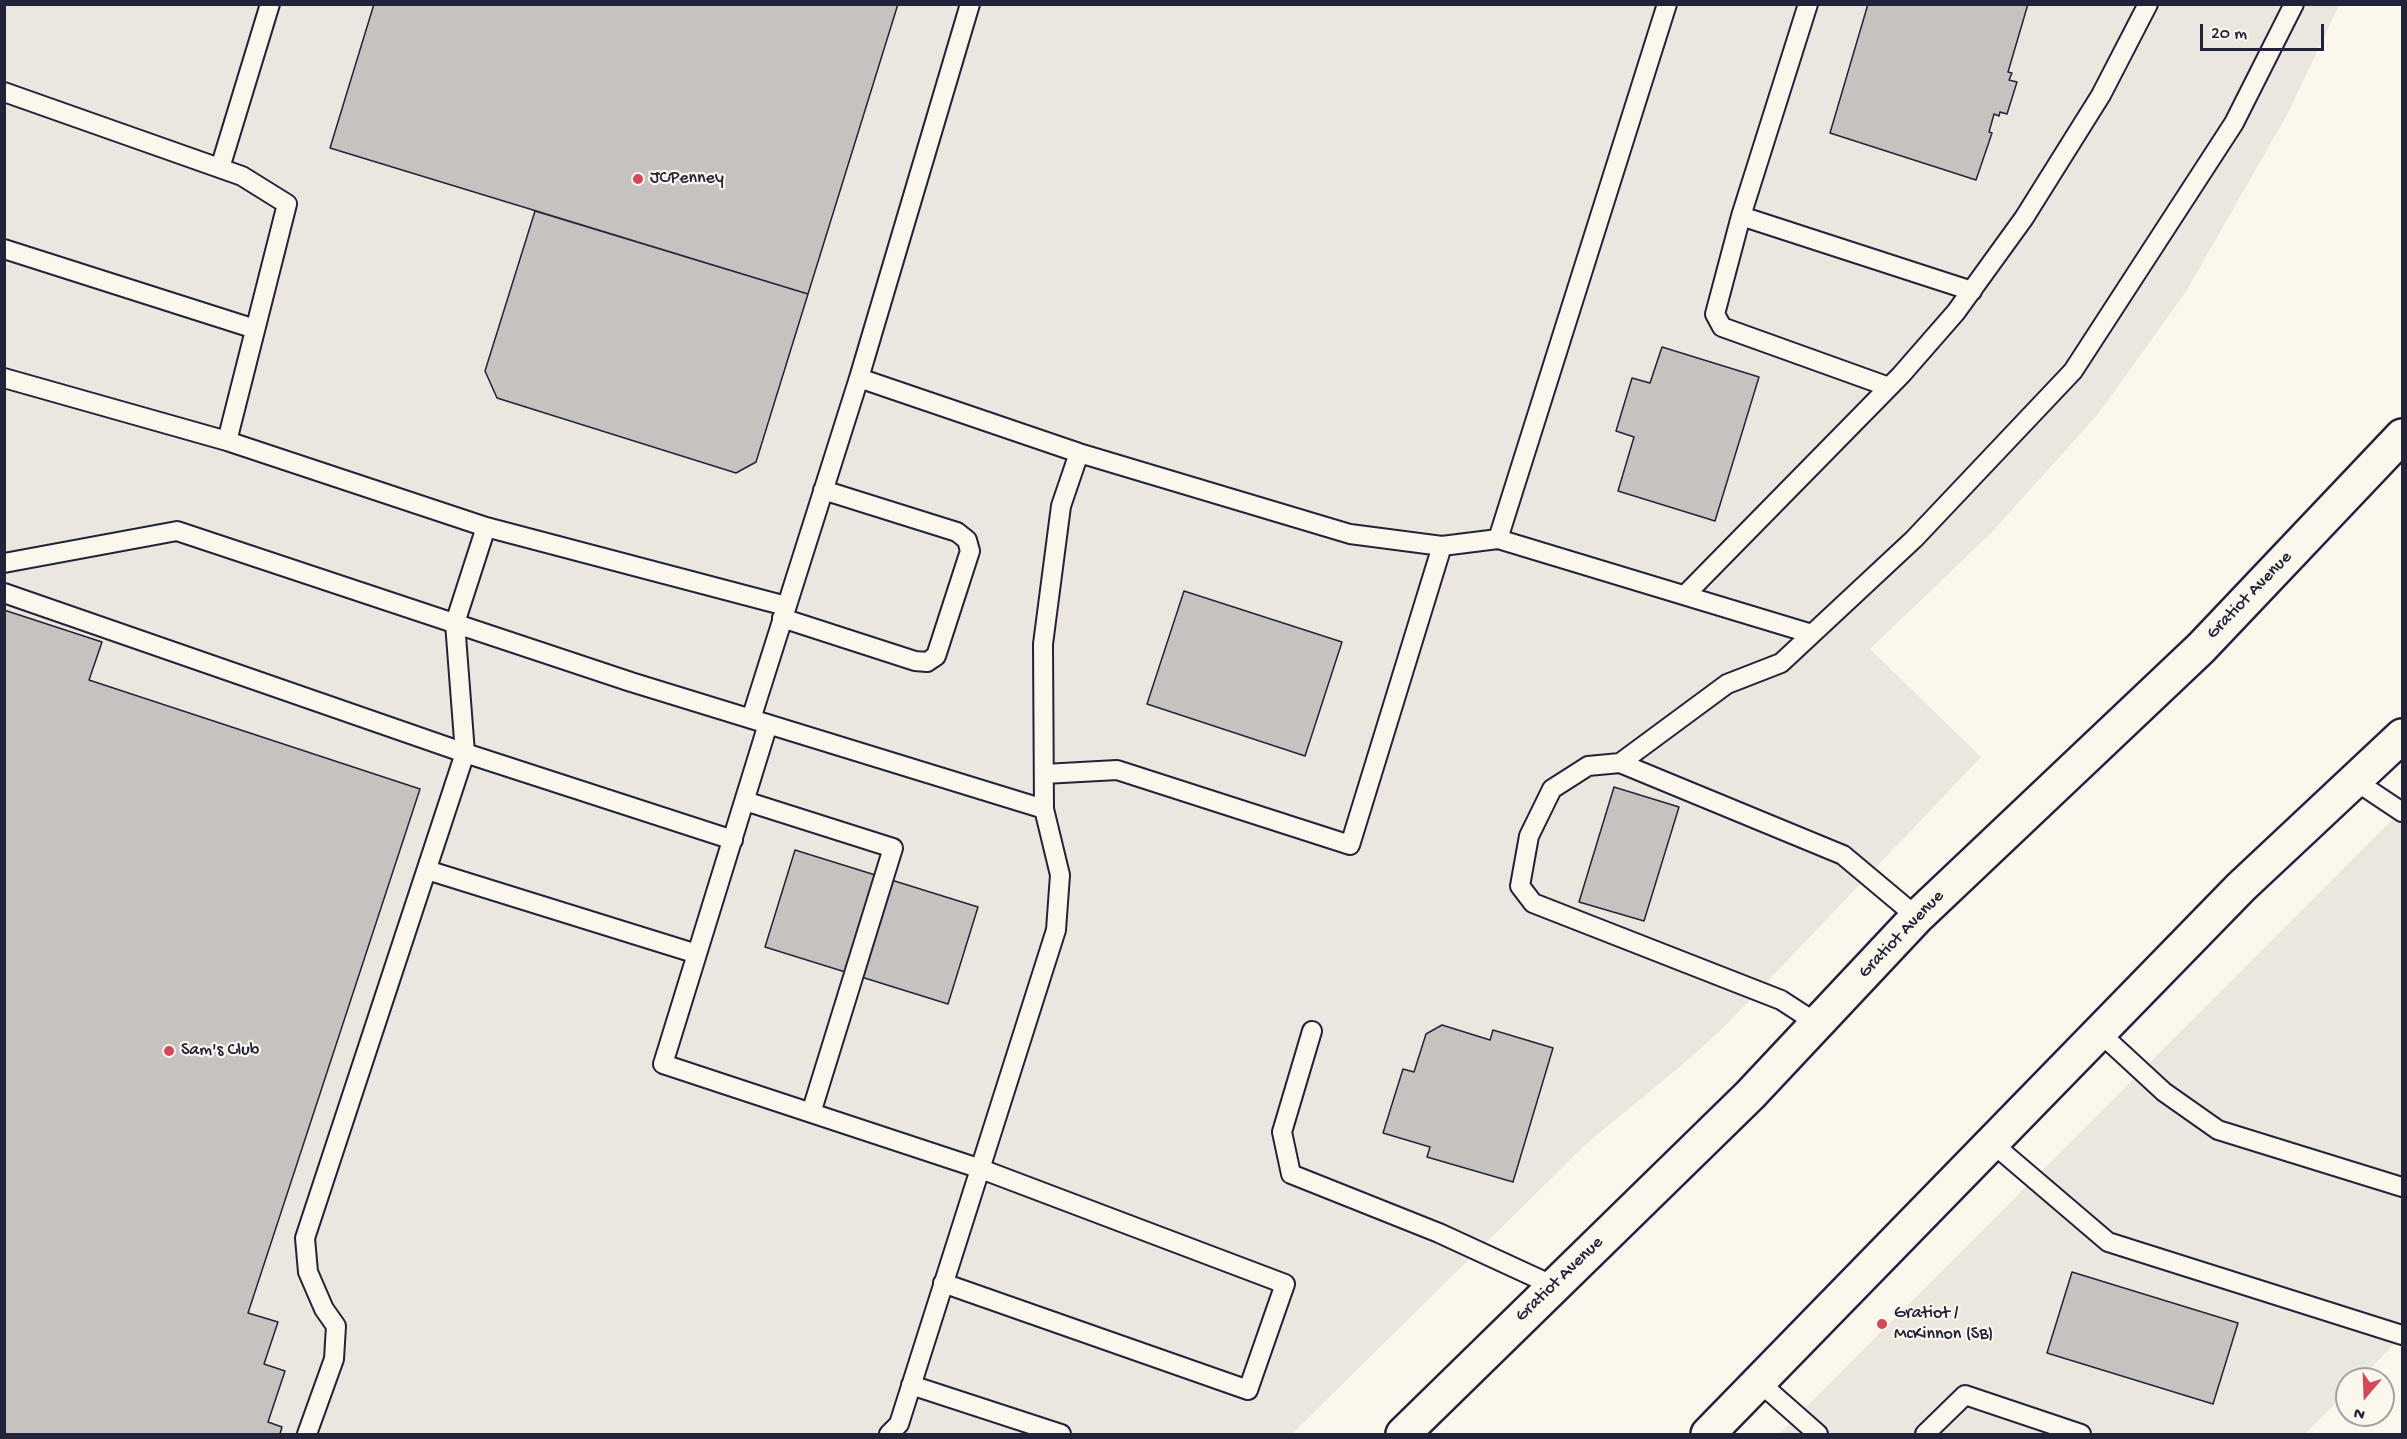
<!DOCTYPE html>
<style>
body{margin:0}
#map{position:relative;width:2407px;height:1439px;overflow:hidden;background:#fbf7ec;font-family:"Gochi Hand",sans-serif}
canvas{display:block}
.frame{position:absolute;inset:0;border:6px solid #22223b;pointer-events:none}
.north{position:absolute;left:2335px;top:1367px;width:60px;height:60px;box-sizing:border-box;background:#fbf7ec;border:2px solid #a4a2a5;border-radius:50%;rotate:199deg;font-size:16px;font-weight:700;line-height:24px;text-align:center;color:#22223b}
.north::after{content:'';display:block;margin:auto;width:21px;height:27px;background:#d1495b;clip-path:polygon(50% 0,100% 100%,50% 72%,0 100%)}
.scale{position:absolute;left:2200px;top:24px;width:124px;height:27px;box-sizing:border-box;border:3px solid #22223b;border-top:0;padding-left:8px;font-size:18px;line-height:21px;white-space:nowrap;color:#22223b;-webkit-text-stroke:4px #fbf7ec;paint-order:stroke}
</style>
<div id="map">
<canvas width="2407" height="1439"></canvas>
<div class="frame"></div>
<div class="north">N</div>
<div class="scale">20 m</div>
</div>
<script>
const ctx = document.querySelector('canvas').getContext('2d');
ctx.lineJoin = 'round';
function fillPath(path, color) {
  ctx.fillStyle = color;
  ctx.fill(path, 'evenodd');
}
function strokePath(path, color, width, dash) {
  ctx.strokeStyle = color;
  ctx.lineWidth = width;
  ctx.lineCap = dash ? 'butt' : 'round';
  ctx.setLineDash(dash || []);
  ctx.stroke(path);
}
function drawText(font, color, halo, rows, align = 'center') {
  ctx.font = font + ' "Gochi Hand",sans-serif';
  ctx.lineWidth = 4.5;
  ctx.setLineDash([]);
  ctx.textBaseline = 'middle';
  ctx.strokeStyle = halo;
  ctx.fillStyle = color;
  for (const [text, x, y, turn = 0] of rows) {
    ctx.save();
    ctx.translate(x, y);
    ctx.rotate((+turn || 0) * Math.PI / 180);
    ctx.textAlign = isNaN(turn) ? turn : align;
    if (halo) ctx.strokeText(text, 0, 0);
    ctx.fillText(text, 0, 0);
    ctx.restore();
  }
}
const built = new Path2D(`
 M5,5h2334l-50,106 -104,182 -87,121 -107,119 -121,116 111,108 -259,272 -40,36 -95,78 -295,291h-1287z
 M2402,810v526l-42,43h-13v13l-42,42h-526z`);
const building = new Path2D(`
 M374,4h524l-90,290 -478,-146z
 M1868,4h160l-20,68 4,1 -3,7 8,2 -10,32 -7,-2 -1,4 -5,-2 -5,18 3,1 -16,47 -146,-47z
 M535,211l273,83 -52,168 -20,11 -239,-75 -12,-27z
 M1662,347l97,30 -44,144 -97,-30 16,-54 -18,-6 16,-53 18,5z
 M1184,591l158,51 -37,114 -158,-52z
 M4,610l98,32 -13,38 331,109 -172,524 30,9 -14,42 21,7 -17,51 14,5 -2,7h-276z
 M1614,787l65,20 -35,114 -65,-19z
 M795,850l183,57 -30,97 -183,-57z
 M1442,1025l48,15 3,-10 60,18 -40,134 -86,-25 3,-10 -47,-14 20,-64 11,3 12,-38z
 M2072,1272l166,51 -25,81 -166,-51z`);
const service = new Path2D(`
 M4,92l238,84 45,28 -60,237 259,86
 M220,168l50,-164
 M1741,216l67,-212
 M4,249l251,80
 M4,378l223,63
 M859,378l111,-374
 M1889,387l-167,-60 -7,-13 26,-98 231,75
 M1498,539l314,95
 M4,563l173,-32 454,151 413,127 16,66 -4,55 -157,494 -10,10
 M4,593l461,160 268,87
 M1685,595l216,-220 55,-63 68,-94 77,-123 47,-91
 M782,618l133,43 12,1 9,-6 34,-105 -3,-11 -10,-8 -134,-42
 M751,719l108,-341 220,75
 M768,724l-105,340 318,105 304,115 -37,106 -305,-107
 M1620,763l107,-79 54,-21 133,-124 159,-168 161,-248 60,-119
 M1044,774l73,-4 233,75 92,-299
 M2354,780l48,32
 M745,801l148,47 -82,265
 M1044,809l-1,-165 18,-138 18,-53 271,81 92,12 56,-7 169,-535
 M427,870l270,84
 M1818,1024l-37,-24 -248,-97 -13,-17 9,-50 23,-47 36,-23 32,-3 223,92 74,62
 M1312,1031l-30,101 9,42 148,59 115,53
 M2100,1033l64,59 54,38 184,57
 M1992,1143l116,99 294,93
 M1759,1382l59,52
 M911,1385l150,49
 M307,1434l27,-75 2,-33 -12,-17 -16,-37 -3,-34 160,-485 -10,-130 31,-96 300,79
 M1925,1434l40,-39 116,39`);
const primary = new Path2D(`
 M1403,1434l347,-339 167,-178 284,-269 201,-212
 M1708,1434l533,-547 161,-151`);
const markers = [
 [638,179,6,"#d1495b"],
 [169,1051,6,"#d1495b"],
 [1882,1324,6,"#d1495b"]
];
const poiNames = [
 ["JCPenney",650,179],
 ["Sam's Club",181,1051],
 ["Gratiot /",1894,1314],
 ["McKinnon (SB)",1894,1335]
];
const streetNames = [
 ["Gratiot Avenue",2250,596,-46],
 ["Gratiot Avenue",1902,935,-46],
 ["Gratiot Avenue",1560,1280,-44]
];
fillPath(built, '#ebe7df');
fillPath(building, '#c6c2c0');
strokePath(building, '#22223b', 1.5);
strokePath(service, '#22223b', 22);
strokePath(primary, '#22223b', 38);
strokePath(service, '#fbf7ec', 18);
strokePath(primary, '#fbf7ec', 33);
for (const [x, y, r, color] of markers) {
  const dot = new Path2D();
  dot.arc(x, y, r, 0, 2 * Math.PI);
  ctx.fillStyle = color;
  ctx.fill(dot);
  strokePath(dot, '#fbf7ec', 2);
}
drawText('18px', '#22223b', '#fbf7ec', poiNames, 'left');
drawText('18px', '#22223b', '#fbf7ec', streetNames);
</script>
